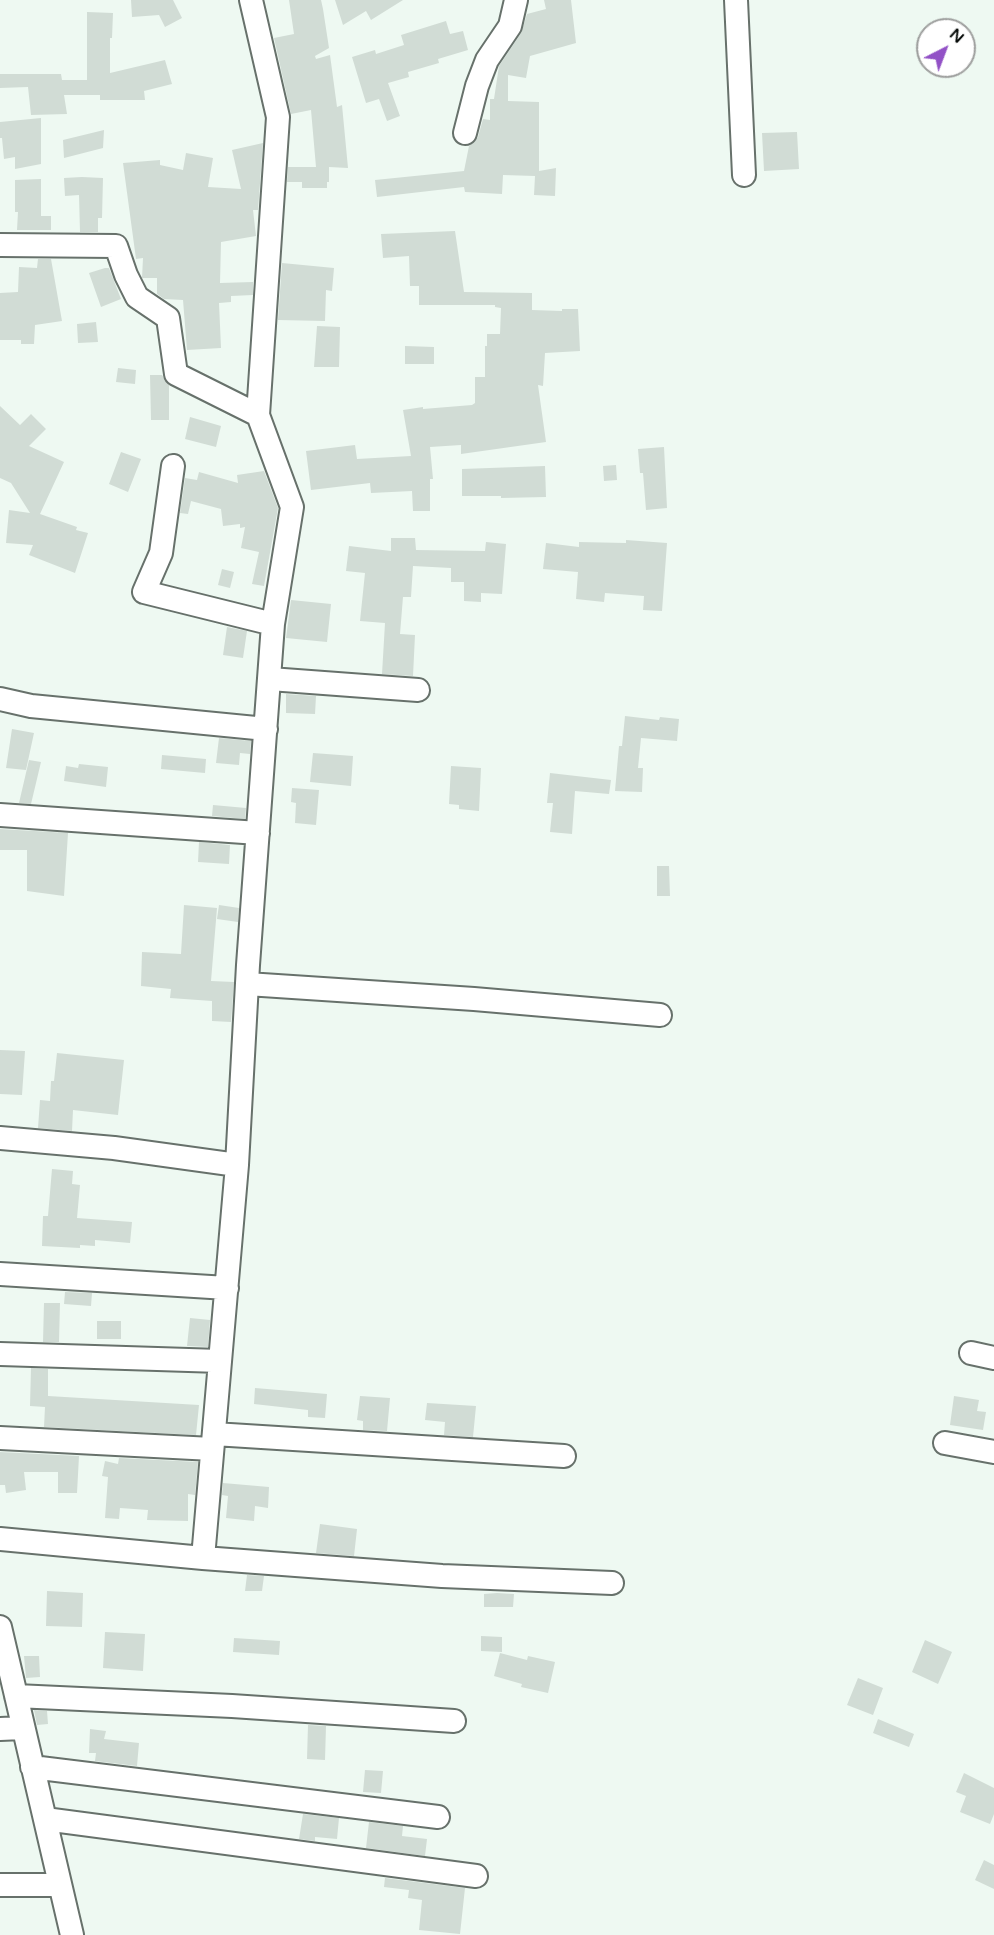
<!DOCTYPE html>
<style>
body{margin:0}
#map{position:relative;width:994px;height:1935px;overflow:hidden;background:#eef9f2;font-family:"Varela Round",sans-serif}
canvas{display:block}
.north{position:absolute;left:916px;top:18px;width:60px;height:60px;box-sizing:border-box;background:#fff;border:2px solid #9d9e9d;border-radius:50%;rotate:42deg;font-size:16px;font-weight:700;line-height:24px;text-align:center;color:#090d0b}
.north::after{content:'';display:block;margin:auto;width:21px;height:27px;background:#9251c6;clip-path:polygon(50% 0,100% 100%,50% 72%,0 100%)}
</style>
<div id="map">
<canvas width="994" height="1935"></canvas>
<div class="north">N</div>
</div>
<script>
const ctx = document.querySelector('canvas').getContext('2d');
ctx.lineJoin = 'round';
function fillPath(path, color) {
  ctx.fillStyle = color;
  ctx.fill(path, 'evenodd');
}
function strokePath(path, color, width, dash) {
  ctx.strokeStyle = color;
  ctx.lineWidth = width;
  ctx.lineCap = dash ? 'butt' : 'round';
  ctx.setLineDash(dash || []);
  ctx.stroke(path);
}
const building = new Path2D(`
 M131,0h42l9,18 -17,9 -6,-12 -27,2z
 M289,0h32l2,9 6,39 -14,8 1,3 14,-4 7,52 5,-2 6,63 -19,-1v15h-2v6h-25v-6h-15l1,-15h28l-5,-57 -20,4 -17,-76 20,-4z
 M335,0h68l-32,20 -5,-9 -23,14z
 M544,0h27l5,43 -46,13 -4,22 -18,-3v26l31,1v69l17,-3 -1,28 -21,-1 1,-19 -32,-1 -1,19 -37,-2 -1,-5 -87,10 -2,-17 89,-9 5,-25 9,-9 5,-18 7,1v-21h4l5,-33 22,-33 6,-19 19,-5z
 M87,12l26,1 -1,25h-2v35l55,-13 7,24 -28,7 1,9h-45v-5h-36l3,19 -36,1 -3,-28 -28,1v-14h61l1,6h25z
 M446,21l4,13 13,-3 5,19 -30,9 1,4 -31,9 1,5 -21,6 12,33 -13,5 -8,-22 -13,4 -14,-46 23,-7 1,4 28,-9 -3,-10z
 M41,118v46l-26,5v-12l-11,2 -2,-21h-2v-16z
 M104,130l-1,18 -39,10 -1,-18z
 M797,132l2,37 -35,2 -2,-38z
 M263,143l-5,67h-5l3,26 -35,6 -1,41 33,-1v13l-22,1v6l-12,1 2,45 -34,2 -4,-50 -19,-1 -7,-5v-16h-15l1,-20 -7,1 -13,-96 37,-3v5l23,5 3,-17 27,5 -5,29 33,2 -9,-39z
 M82,177l21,1 -1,40h-4v14h-18l-1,-37 -14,1 -1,-18z
 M41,179v37h10v14h-34l1,-18h-3v-32z
 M455,231l9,61 68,1v17l30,1v-2h16l2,42 -35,2 -2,33 -5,-1 8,57 -85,12v-9l-31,2 3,32h-3v32h-17l-1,-20 -41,2 -1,-10 -59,7 -5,-39 49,-6 2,14 54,-3 -8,-46 20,-3v2l49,-4 3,-2v-26h10v-31h2v-12h13l1,-26 -6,-1v-2h-76v-19h-9l-1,-30 -26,2 -2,-24z
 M38,259h13l11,62 -27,4 -1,19h-13v-4h-21v-47l18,-1 1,-25 18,1z
 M282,263l52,5 -2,23 -6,-1 -1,31 -47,-1z
 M105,268h4l12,31 -20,8 -12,-34z
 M96,322l2,20 -20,1 -1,-19z
 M317,326l23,1 -1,40h-25z
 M405,346l29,1v17h-29z
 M118,368l18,2 -1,14 -19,-2z
 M150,375h12l7,10v35h-18z
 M0,406l20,19 11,-11 15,15 -17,17 35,16 -24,52 37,13 -1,3 12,3 -13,40 -46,-18 4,-10 -27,-2 3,-33 21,3 -19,-30 -11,-5z
 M190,417l31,9 -5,21 -31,-8z
 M664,447l3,61 -21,2 -3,-37h-3l-2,-24z
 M121,452l20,7 -13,33 -19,-8z
 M616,465l1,15 -13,1 -1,-15z
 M545,466l1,31 -45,1v-2h-39v-27z
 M264,471l14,37 -14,78 -12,-2 7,-32 -18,-4 4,-21 -5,1v-4l-17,2 -2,-17 -30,-8 -3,13 -8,-1 5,-35 12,2 2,-8 39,11 -1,-8z
 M391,538h24l1,12 69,1 1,-9 20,2 -4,50 -21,-1v9l-17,-1v-19h-13v-14l-38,-2 -2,31h-8l-3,37 15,1 -2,41 -31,-2 3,-51 -25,-2 5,-48 -19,-2 3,-25 42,5z
 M626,540l41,3 -5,68 -19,-1 1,-14 -39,-3 -1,9 -28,-3 2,-27 -35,-3 3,-26 33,4v-5l47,1z
 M222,569l12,3 -4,16 -12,-3z
 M291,600l40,4 -4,38 -41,-4z
 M227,627l20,4 -4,27 -20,-3z
 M286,694l30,2 -1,18 -29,-1z
 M625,716l34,4 1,-3 19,2 -2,22 -36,-3 -3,30h5l-1,24 -27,-1 4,-45h3z
 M12,729l22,4 -8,37 -20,-2z
 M219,738l32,3 -1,13 -10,-1 -1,12 -23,-2z
 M313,753l40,3 -2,30 -41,-4z
 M162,755l44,4 -1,14 -44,-4z
 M29,760l12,2 -10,42 -12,-1z
 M79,764l29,3 -2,20 -42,-6 2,-15 12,2z
 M451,766l30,2 -2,43 -20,-2v-4l-10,-1z
 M550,773l61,7 -2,14 -34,-3 -3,43 -22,-2 3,-29h-6z
 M292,788l27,2 -3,35 -21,-2 1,-20 -5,-1z
 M213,805l33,3 -1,11 -33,-3z
 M0,829l68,4 -4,63 -37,-5v-41h-27z
 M199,842l31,3 -1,19 -31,-2z
 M657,866h12l1,30h-13z
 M184,905l33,3 -6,73 23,1 -3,40 -19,-1v-20l-42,-3 1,-9 -30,-3 1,-34 39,2z
 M219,905l20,3 -1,14 -21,-3z
 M0,1050l25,1 -3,44 -22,-1z
 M57,1053l67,7 -6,55 -45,-5 -1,21 -34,-3 2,-28 10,1 1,-20h3z
 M52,1169l21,2 -1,13 8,1 -3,33 55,4 -2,21 -35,-3v6l-15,-1v3l-38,-2 1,-30h5z
 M65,1292l27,1 -1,13 -27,-2z
 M44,1303h16l-1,39h-16z
 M190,1318l20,2 -2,27 -21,-1z
 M97,1321h24v18h-24z
 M31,1368l17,1v27l151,9 -3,30 -152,-8 1,-20 -15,-1z
 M255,1388l72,6 -2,24 -17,-1v-7l-54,-6z
 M360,1396l30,2 -3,33 -24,-1v-9l-6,-1z
 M954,1396l25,4 -2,11 9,1 -3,18 -33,-5z
 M427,1403l49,3 -3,31 -29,-2 1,-13 -20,-2z
 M0,1452l79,4 -2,37h-19v-21h-34l2,18 -20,3 -1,-8h-5z
 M119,1458l79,4 -3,33 -7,-1v27l-41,-1 1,-10 -28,-2 -1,11 -14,-1 3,-41 -6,-1 3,-15 13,3z
 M223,1483l46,4 -1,21 -13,-2 -1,15 -28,-3 2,-22 -6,-1z
 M320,1524l37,5 -3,27 -38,-3z
 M247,1575l17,1 -2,15h-17z
 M47,1591l36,2 -1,34 -36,-1z
 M497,1593l17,1 -1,13h-29v-13z
 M105,1632l40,2 -2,37 -40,-3z
 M481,1636l21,1v15l-21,-1z
 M234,1638l46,3 -1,14 -46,-3z
 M925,1640l27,12 -14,32 -26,-12z
 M500,1653l27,7 1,-4 27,6 -7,31 -27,-6 1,-3 -28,-8z
 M24,1656h15l1,21 -14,1z
 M858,1678l25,10 -10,27 -26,-10z
 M34,1710l13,1 1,13 -11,1z
 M878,1719l36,15 -5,13 -36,-14z
 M308,1725l18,1 -1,34 -18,-1z
 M90,1729l16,2 -2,8 35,4 -2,23 -42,-5 1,-8h-7z
 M365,1770l18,1 -2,22 -18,-1z
 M964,1773l30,15v26l-4,10 -30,-12 6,-16 -10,-4z
 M303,1814l36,4 -2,21 -22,-2v4l-16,-2z
 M369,1822l34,4 -1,10 25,3 -2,17 -59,-8z
 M984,1860l10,5v24l-19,-9z
 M385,1878l80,10 -5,46 -41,-4 3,-30 -14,-2 1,-8 -25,-3z`);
const minor = new Path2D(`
 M251,0l27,117 -20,298
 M736,0l8,175
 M465,133l12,-47 10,-26 23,-34 6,-26
 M0,245l116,1 10,29 11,22 31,21 8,56 82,41 34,92 -19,117 -25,341 -11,200 -34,393
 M173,466l-12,87 -17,39 129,32
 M270,679l148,11
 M0,699l31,7 235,23
 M0,815l258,18
 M247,984l227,15 186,16
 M0,1138l114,10 123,17
 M0,1274l227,14
 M971,1353l23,5
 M0,1354l220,7
 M214,1434l350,22
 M0,1438l212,11
 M945,1443l49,9
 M0,1539l203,19 239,18 170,7
 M0,1627l72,308
 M16,1696l216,10 222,15
 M0,1729l23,-1
 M32,1767l406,50
 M45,1819l431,57
 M0,1885h60`);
fillPath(building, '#d1dcd5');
strokePath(minor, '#67716b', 26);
strokePath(minor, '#fff', 22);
</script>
